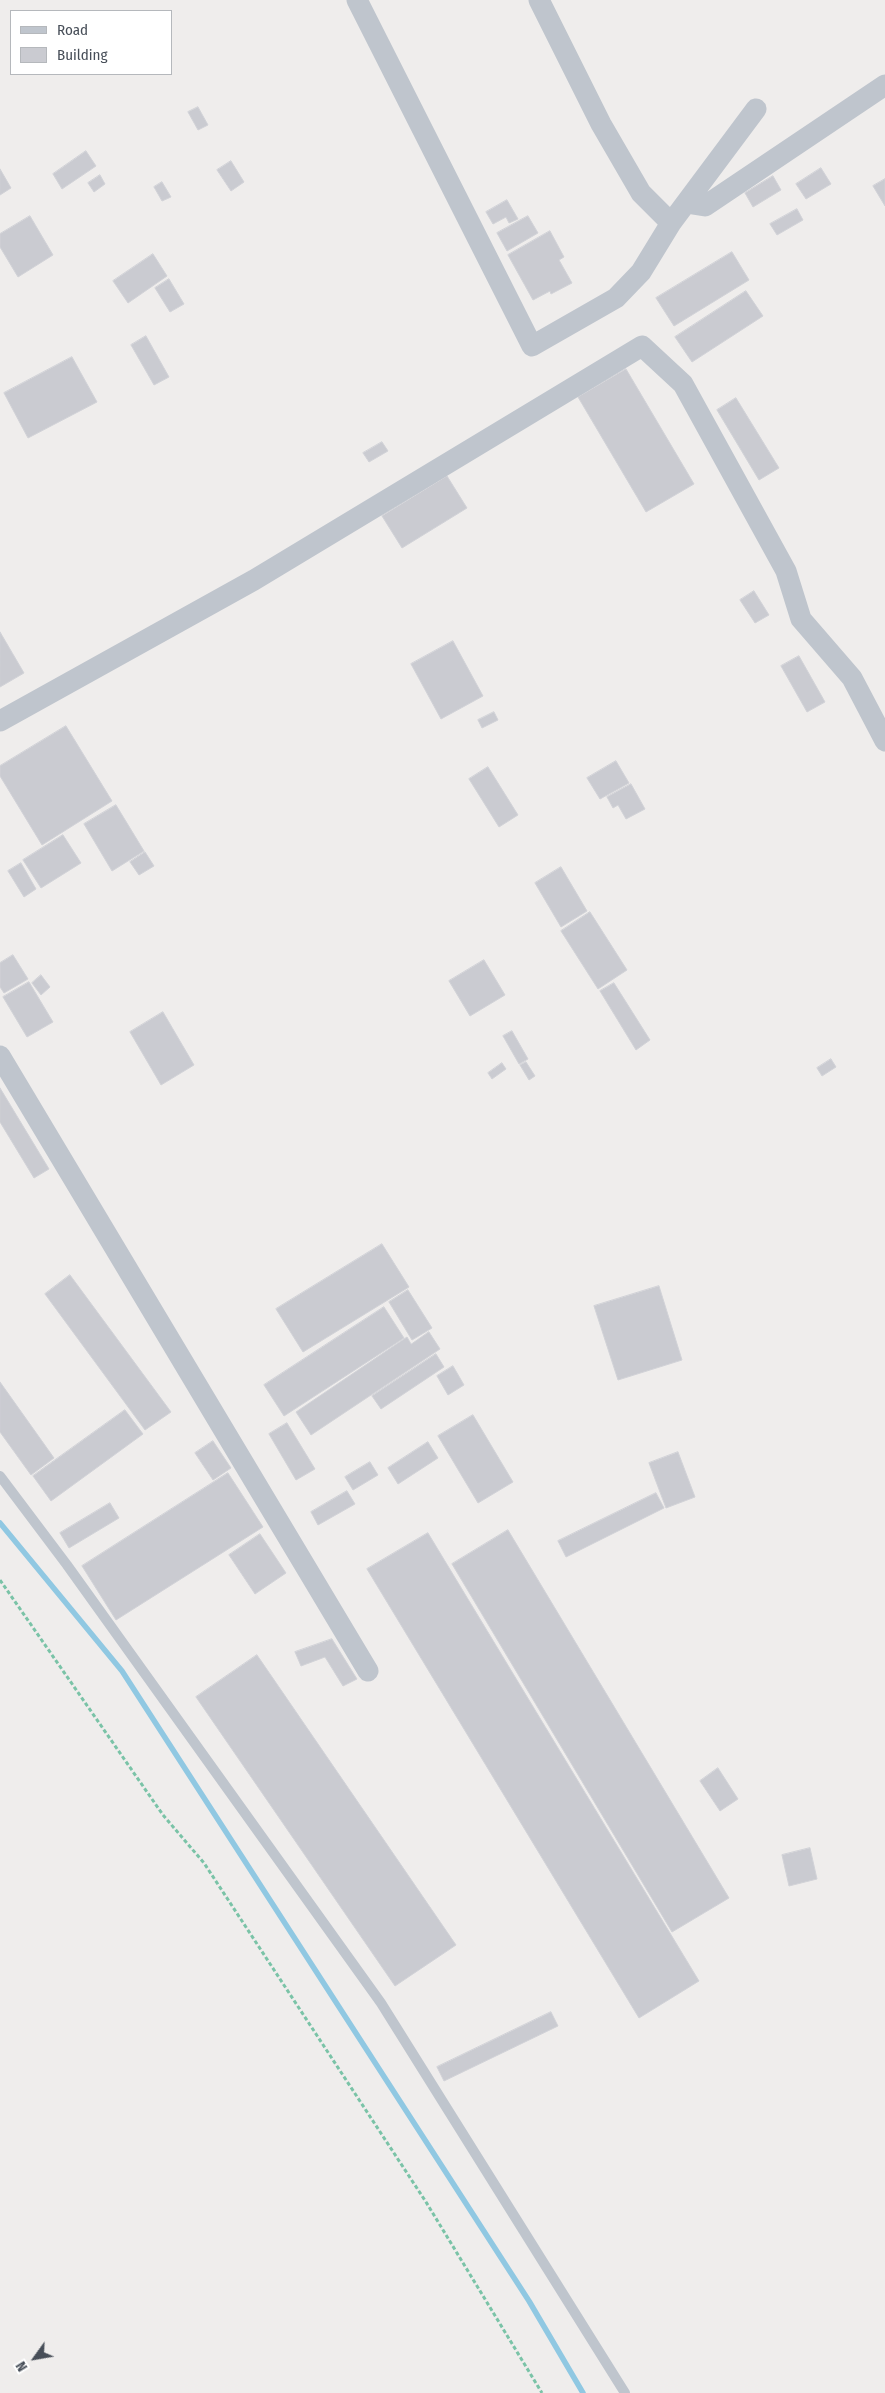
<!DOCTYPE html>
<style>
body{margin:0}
#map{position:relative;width:885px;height:2393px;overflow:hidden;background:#efedec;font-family:"Fira Sans Condensed",sans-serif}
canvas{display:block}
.legend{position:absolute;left:10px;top:10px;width:162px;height:65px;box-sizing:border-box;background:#fff;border:1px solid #b5b8bc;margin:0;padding:6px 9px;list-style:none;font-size:15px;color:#474e58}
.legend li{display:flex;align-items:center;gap:10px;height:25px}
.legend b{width:25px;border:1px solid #b5b8bc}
.north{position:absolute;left:10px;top:2333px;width:50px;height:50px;-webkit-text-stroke:4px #fff;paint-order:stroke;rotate:238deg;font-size:14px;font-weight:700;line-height:20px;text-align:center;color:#474e58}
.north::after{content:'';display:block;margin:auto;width:18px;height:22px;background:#474e58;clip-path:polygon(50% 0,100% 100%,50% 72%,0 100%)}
</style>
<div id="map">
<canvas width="885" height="2393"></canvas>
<ul class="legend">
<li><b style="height:6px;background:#bfc5cd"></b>Road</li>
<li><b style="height:14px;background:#cacbd1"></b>Building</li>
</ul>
<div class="north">N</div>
</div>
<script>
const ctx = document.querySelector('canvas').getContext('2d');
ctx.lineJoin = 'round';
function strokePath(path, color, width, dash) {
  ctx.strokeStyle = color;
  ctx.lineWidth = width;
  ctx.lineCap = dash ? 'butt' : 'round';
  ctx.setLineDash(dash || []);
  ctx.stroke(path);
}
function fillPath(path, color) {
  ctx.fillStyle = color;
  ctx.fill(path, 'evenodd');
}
const stream = new Path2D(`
 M0,1523l122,148 407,630 54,92`);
const building = new Path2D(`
 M198,107l10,18 -10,5 -10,-18z
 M86,151l10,15 -34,23 -9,-15z
 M231,161l13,21 -13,9 -14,-21z
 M821,168l10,16 -25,15 -10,-15z
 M0,169l11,19 -11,7z
 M100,175l5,9 -11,8 -6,-9z
 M773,176l8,14 -28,17 -8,-14z
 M885,179v27l-12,-20z
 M162,182l9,15 -9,4 -8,-14z
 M507,200l11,19 -9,4 -3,-6 -13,7 -7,-12z
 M797,209l6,11 -26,15 -7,-11z
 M30,216l23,39 -35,22 -18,-30v-13z
 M528,216l10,17 -31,18 -10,-18z
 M550,231l14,26 -5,3 13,23 -21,11 -1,-3 -17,9 -25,-45z
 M732,252l17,28 -75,46 -18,-28z
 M153,254l14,22 -39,27 -15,-22z
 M169,279l15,25 -14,8 -15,-24z
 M746,291l17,25 -71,46 -17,-25z
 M146,336l23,41 -15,8 -23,-40z
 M72,357l25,45 -69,36 -24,-45z
 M626,369l68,115 -48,28 -68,-115z
 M736,398l43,70 -20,12 -42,-70z
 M382,442l6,9 -19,11 -6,-9z
 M447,476l20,32 -65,40 -20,-32z
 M754,591l15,24 -14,8 -15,-23z
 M0,632l24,41 -24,14z
 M453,641l30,55 -42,23 -30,-55z
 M799,656l26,46 -18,10 -26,-46z
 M494,712l4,8 -16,8 -4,-8z
 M66,726l46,75 -70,44 -42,-69v-10z
 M616,761l13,22 -29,16 -13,-21z
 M488,767l30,48 -19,12 -30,-48z
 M631,784l14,25 -19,10 -8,-14 -5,3 -6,-11z
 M116,805l28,46 -32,20 -28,-47z
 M63,835l18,28 -40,25 -18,-28z
 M145,852l9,14 -15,9 -9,-13z
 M21,863l15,26 -12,8 -16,-26z
 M561,867l26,44 -26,16 -26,-44z
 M590,912l37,58 -29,19 -37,-58z
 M13,955l15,24 -24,14 -4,-6v-24z
 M484,960l21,35 -35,21 -21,-35z
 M41,975l9,12 -9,8 -9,-12z
 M29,982l24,40 -26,15 -24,-40z
 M614,983l36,57 -14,10 -36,-59z
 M163,1012l31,53 -33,20 -31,-53z
 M512,1031l16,28 -9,5 -16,-28z
 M831,1059l5,8 -14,9 -5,-8z
 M526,1062l9,14 -6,4 -9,-15z
 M502,1063l4,6 -14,10 -4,-6z
 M0,1088l49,81 -15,9 -34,-56z
 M382,1244l27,43 -106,65 -27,-43z
 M70,1275l101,137 -26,18 -100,-136z
 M659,1286l23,74 -64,20 -24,-74z
 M408,1290l24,38 -20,12 -23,-38z
 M384,1307l20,31 -120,78 -20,-31z
 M429,1332l11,17 -129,86 -15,-23 111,-75 4,7z
 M436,1354l8,13 -63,42 -9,-13z
 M453,1366l11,19 -16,10 -11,-19z
 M0,1382l54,76 -23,17 -31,-43z
 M125,1410l18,24 -92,67 -18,-25z
 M473,1415l40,67 -35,21 -40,-67z
 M287,1423l28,46 -19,11 -27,-46z
 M213,1441l18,27 -18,12 -18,-27z
 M428,1442l10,16 -40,26 -10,-16z
 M678,1452l17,45 -29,11 -17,-45z
 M370,1462l8,13 -25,15 -8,-13z
 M228,1473l35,54 -147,93 -34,-54z
 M347,1491l8,13 -37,21 -7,-13z
 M656,1493l8,15 -98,49 -8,-16z
 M110,1503l9,15 -50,30 -9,-15z
 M508,1530l221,368 -57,34 -220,-368z
 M428,1533l271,448 -60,37 -272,-449z
 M260,1534l26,39 -31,21 -26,-39z
 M332,1639l25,40 -14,7 -18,-29 -24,9 -6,-14z
 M257,1655l199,290 -61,41 -199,-289z
 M718,1768l20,31 -18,12 -20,-30z
 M810,1848l7,31 -28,7 -7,-31z
 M551,2012l7,14 -114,55 -7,-14z`);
const path = new Path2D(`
 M0,1580l163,235 41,48 222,339 116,191`);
const lane = new Path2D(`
 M0,1476l67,89 314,438 244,390`);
const street = new Path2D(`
 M357,0l175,346 84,-48 25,-26 30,-49 85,-114
 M539,0l62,124 40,69 30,30
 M686,203l19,3 180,-121
 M0,721l254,-141 388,-234 41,38 103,187 15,48 51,59 33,63
 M0,1056l368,615`);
strokePath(stream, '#90c8e2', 5.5);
fillPath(building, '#cacbd1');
strokePath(building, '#d1d2d7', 1);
strokePath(path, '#7ac3a7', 3, [4, 2.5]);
strokePath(lane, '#bfc5cd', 10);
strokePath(street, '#bfc5cd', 21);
</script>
